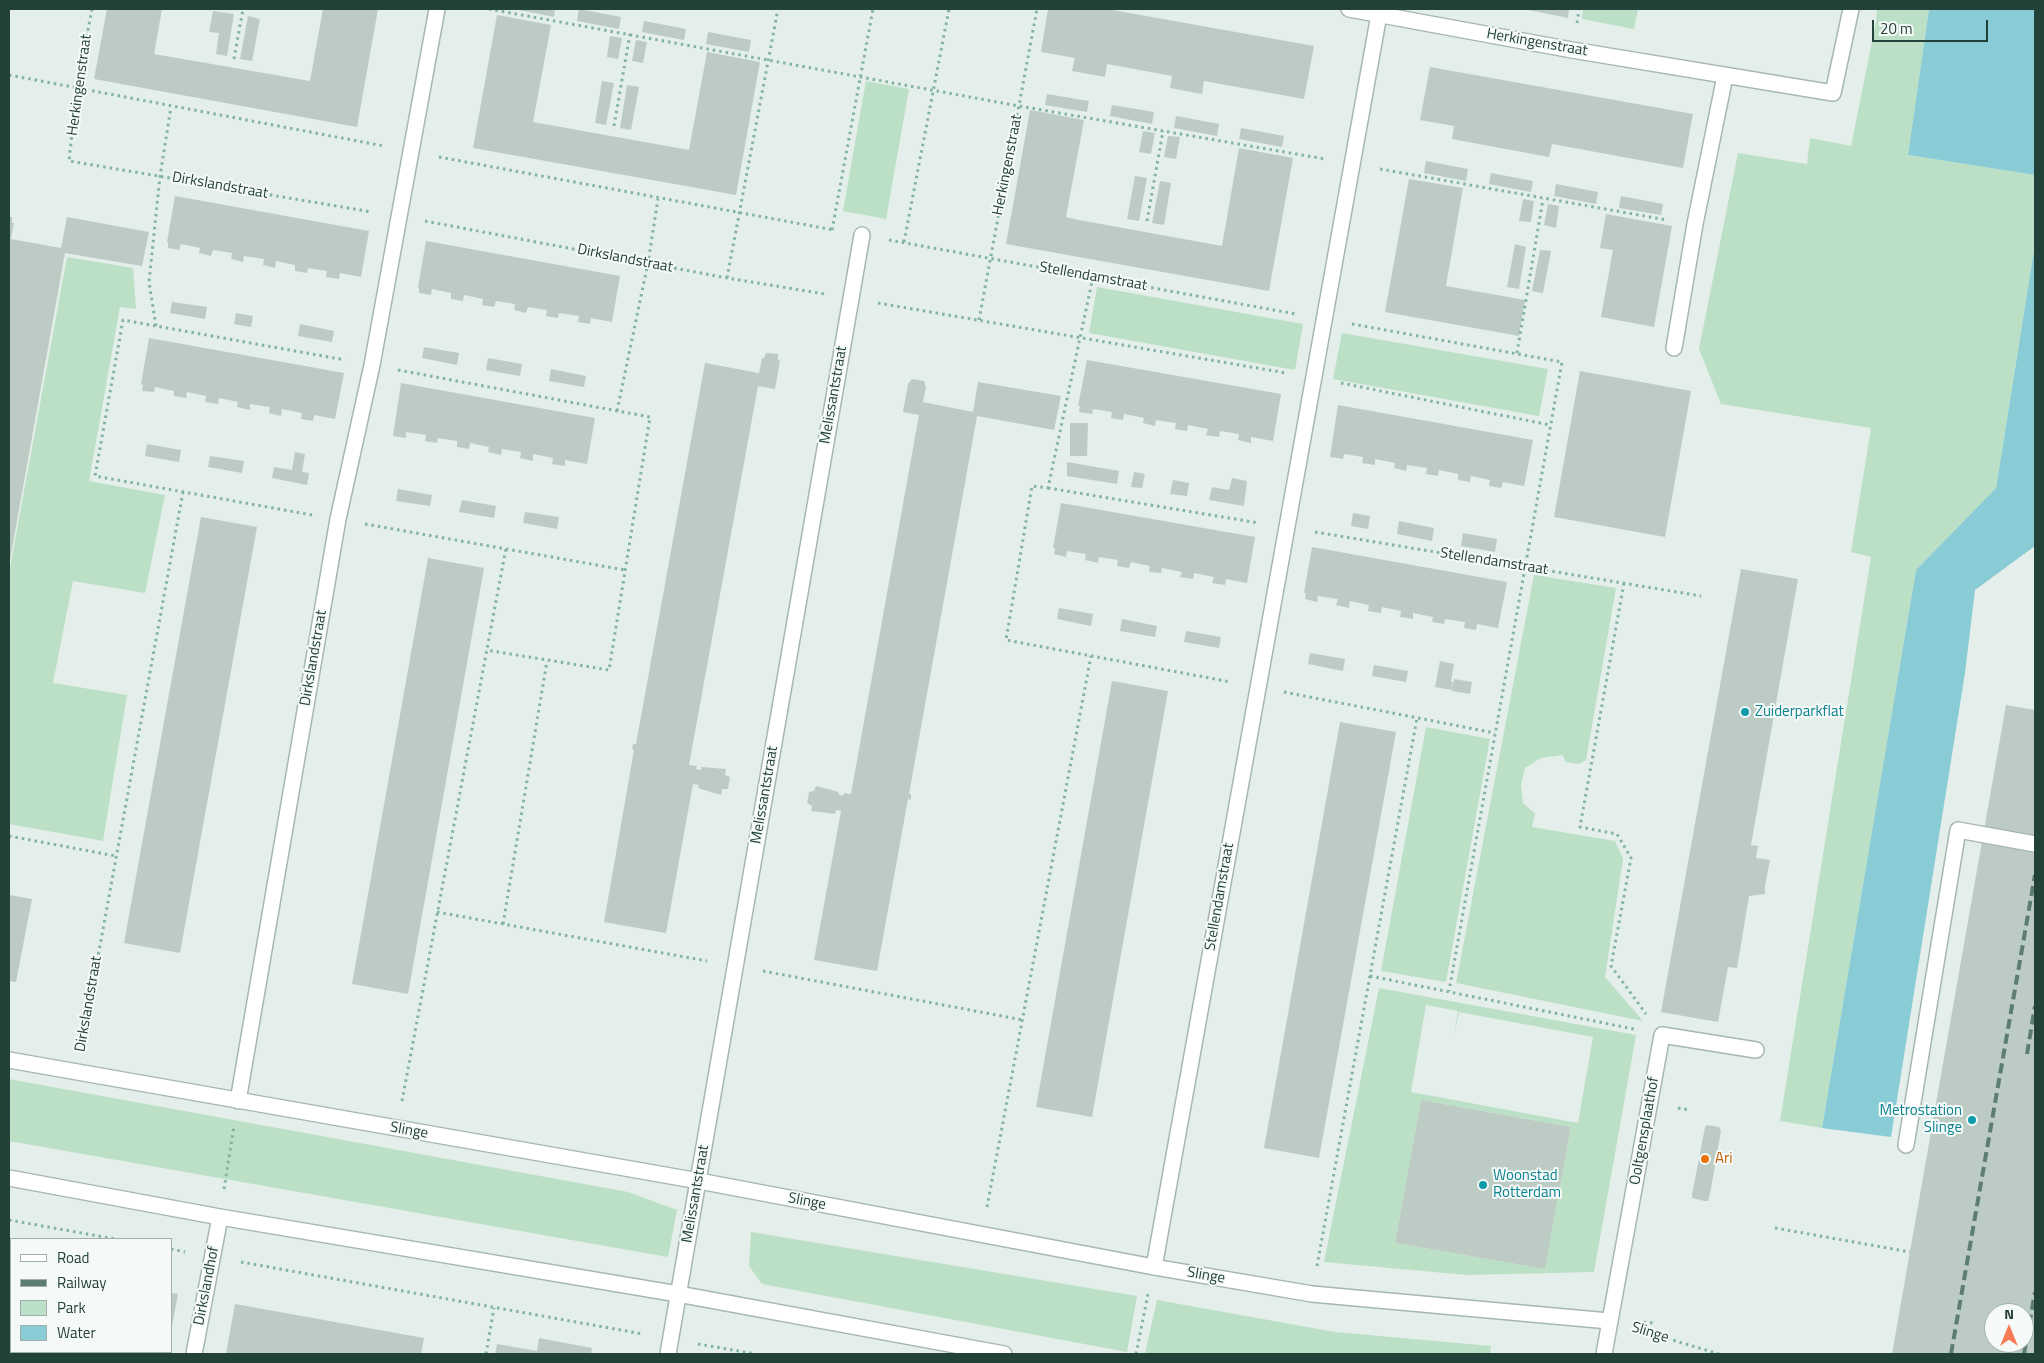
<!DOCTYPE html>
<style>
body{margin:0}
#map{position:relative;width:2044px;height:1363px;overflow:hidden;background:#e4eeea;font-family:"Titillium Web",sans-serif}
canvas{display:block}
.frame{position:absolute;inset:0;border:10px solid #224138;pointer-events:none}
.legend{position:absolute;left:10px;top:1238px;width:162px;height:115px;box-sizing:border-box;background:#f5faf8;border:1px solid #a1b0ab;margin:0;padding:6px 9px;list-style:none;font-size:15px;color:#224138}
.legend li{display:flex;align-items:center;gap:10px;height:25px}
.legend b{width:25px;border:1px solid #a1b0ab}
.north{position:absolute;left:1984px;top:1303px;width:50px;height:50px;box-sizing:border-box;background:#f5faf8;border:1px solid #a1b0ab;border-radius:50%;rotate:0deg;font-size:14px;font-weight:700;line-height:20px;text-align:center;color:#224138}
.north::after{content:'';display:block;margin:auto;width:18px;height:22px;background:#f87b58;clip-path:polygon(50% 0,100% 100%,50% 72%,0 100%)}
.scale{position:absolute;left:1872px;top:20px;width:116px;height:22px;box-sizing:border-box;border:2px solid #224138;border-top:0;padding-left:6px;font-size:15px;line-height:18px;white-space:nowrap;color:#224138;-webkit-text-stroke:4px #f5faf8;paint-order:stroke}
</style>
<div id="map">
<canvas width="2044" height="1363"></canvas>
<div class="frame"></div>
<ul class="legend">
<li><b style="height:6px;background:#fff"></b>Road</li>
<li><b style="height:6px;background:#5d7d73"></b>Railway</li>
<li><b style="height:14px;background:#bce0c5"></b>Park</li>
<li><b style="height:14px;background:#8accd5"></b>Water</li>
</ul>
<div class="north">N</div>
<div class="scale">20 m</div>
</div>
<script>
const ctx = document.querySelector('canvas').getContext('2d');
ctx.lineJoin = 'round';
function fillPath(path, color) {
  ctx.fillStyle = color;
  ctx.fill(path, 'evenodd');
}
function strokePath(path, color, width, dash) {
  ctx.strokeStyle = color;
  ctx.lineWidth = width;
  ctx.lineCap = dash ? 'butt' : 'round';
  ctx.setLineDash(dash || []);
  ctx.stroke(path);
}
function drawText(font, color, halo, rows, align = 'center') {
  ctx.font = font + ' "Titillium Web",sans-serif';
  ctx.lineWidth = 4;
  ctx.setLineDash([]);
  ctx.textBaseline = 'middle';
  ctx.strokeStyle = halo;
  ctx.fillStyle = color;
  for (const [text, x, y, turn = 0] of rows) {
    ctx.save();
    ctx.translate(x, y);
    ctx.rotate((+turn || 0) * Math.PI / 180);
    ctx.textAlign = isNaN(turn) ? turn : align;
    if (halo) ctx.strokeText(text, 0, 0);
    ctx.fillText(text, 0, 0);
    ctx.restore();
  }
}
const green = new Path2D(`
 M1583,9h55l-4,20 -52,-10z
 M1877,9h52l-21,146 127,20v69l-39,244 -80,82 -94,558 -42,-7 91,-564 -20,-5 20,-124 -150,-24 -22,-55 39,-196 69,11 3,-26 41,8 25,-124z
 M866,81l43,8 -23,130 -43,-8z
 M67,257l66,11 3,41 -16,-2 -31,174 76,14 -20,98 -72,-12 -20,102 74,12 -24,146 -94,-17v-251z
 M1097,287l206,37 -8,46 -206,-37z
 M1342,333l206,36 -9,47 -206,-37z
 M1534,575l82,13 -30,172 -7,4 -14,-2 -2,-7 -22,3 -16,10 -4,17 2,18 12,11 -3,13 83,14 8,18 -18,118 38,44 -187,-38z
 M1426,727l64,12 -44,243 -65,-11z
 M1379,988l257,47 -42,237 -127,3 -143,-13zM1426,1005l32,6 -5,29 6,-28 134,25 -15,86 -167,-31zM1421,1100l150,27 -26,142 -150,-26z
 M9,1079l619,113 49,18 -9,47 -659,-116z
 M751,1232l386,64 -10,56 -365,-68 -13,-18z
 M1157,1300l178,32 156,14 -1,8h-345z`);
const water = new Path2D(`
 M1929,9h106v166l-127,-20z
 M2035,244v302l-60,44 -10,83 -74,464 -69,-9 94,-558 80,-82z`);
const building = new Path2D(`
 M107,9h55l-8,45 156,27 13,-72h55l-21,118 -263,-48z
 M514,9h41l-1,8z
 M579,9l42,8 -2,12 -42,-8z
 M1048,9h59l207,37 -10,53 -100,-18 -2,13 -32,-6 2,-12 -65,-12 -2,13 -33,-6 3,-13 -34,-6z
 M1524,9h45l-1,9z
 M213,11l21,3 -7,42 -11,-2 3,-21 -10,-1z
 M497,15l54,10 -18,97 156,28 18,-98 53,10 -24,133 -263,-47z
 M248,16l12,3 -8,42 -12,-2z
 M644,21l42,8 -2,11 -42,-8z
 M708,32l43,8 -2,12 -43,-8z
 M610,36l12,2 -4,21 -11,-2z
 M636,40l11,2 -4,21 -11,-2z
 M1430,67l263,47 -10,54 -131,-24 -3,13 -97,-18 2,-13 -34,-6z
 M602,81l12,2 -8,42 -11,-2z
 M627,85l12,2 -8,43 -11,-2z
 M1047,94l42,7 -2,11 -42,-7z
 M1112,105l42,7 -2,12 -42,-8z
 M1030,110l54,10 -18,97 13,3 143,26 17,-98 54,10 -24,133 -263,-47z
 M1176,116l43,8 -2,12 -43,-8z
 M1241,128l43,8 -2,11 -43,-8z
 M1143,131l12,2 -4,21 -12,-2z
 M1168,136l12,1 -4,22 -12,-2z
 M1426,161l42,8 -2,12 -42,-8z
 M1491,173l42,8 -2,11 -42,-8z
 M1135,176l12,2 -8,43 -12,-2z
 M1409,179l54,9 -17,98 79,14 -6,36 -134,-24z
 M1160,181l11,2 -7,42 -12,-2z
 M1556,184l42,8 -2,12 -42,-8z
 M175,196l194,35 -8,46 -21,-4 -1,6 -13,-2 1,-6 -19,-3 -1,5 -12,-2v-6l-19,-4 -1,7 -12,-3 1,-6 -20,-3 -1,6 -12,-3 1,-6 -19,-3 -2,6 -12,-3 1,-5 -19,-4 -2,6 -11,-2v-6h-1z
 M1621,196l42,8 -2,11 -42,-7z
 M1523,199l11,2 -3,21 -12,-1z
 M1548,204l11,2 -3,22 -12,-3z
 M1606,214l66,12 -18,101 -53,-10 12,-67 -13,-2z
 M9,217h3v6h2l-3,16 50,9 6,-31 82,15 -7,34 -77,-13 -55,307z
 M426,241l194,35 -8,46 -21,-4 -1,6 -12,-2 1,-6 -20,-3 -1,5 -12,-2 1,-6 -19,-3 -2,6 -12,-3 1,-6 -19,-3 -2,6 -12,-2 1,-6 -19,-4 -1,6 -12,-2v-6l-19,-4 -1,6 -12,-2v-5l-1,-1z
 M1515,244l11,3 -7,42 -12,-2z
 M1540,250l11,1 -8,42 -11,-2z
 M172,302l35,5 -2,12 -35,-6z
 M236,313l17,3 -2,11 -17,-3z
 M300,324l34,7 -2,11 -34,-6z
 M149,338l195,35 -9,46 -21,-4 -1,6 -12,-2 1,-6 -20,-4 -1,7 -12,-3 1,-6 -20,-3v6l-13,-3 1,-5 -19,-4 -1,6 -13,-2 1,-6 -19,-4 -1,6 -12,-2v-5l-19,-4 -1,5 -12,-1 1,-6 -2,-1z
 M424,347l35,6 -2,12 -35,-7z
 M766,353l12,1v6l2,1 -5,28 -17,-3 -69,379 8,1 -1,3 5,1v-3l25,2 -1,6 5,2 -2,12h-6l-1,6 -23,-7 1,-3 -6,-1 -27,149 -62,-11 30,-172 -2,-1 1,-5h3l69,-381 54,10 3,-15h2z
 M488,358l34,6 -2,12 -34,-6z
 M1087,360l194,34 -8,47 -22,-4v6l-13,-3 1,-6 -19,-3 -1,6 -13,-2 2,-6 -20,-4 -1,6 -12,-2 1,-6 -20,-3 -1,6 -12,-3 1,-5 -20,-4 -1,6 -12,-2 1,-6 -19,-3 -1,5 -13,-2 1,-6h-2z
 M551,369l35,7 -2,11 -35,-6z
 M1580,371l111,20 -26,146 -111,-20z
 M912,379l12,2 2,6 -3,15 50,10 5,-30 83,14 -7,34 -77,-14 -68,378h2v6l-3,-1 -31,172 -63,-11 27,-149 -5,-1 -1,4 -24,-3 1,-5 -5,-3 2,-11 5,-1 2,-5 23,6 -1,2 5,2 1,-3 7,1 68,-379 -16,-3 5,-28z
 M401,383l194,35 -8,46 -22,-4v6l-13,-2 1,-6 -20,-4v7l-13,-3 1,-6 -19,-3 -1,6 -13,-3 1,-5 -19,-4 -1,6 -12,-2v-6l-19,-3 -1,5 -12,-2 1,-6 -20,-3v6l-13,-2z
 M1338,405l195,35 -9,46 -21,-4 -2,6 -12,-2 1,-6 -19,-4 -1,6 -12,-2v-6l-19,-4 -1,6 -12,-2 1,-6 -20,-3 -1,6 -12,-3 1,-5 -20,-4v6l-13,-2 1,-6 -19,-3 -1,5 -13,-2z
 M1070,423h18l-1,33h-17z
 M147,444l34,6 -2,12 -34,-6z
 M295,452l10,2 -3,18 7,1 -2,12 -35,-7 2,-11 18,3z
 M210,456l34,5 -2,12 -34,-6z
 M1067,462l52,9 -2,13 -50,-8z
 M1134,472l11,2 -3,14 -11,-1z
 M1232,478l15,3 -3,25 -35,-6 3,-13 17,3z
 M1173,480l16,3 -2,13 -17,-2z
 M398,489l34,6 -2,11 -34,-5z
 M462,500l34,6 -2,12 -35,-6z
 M1061,503l194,34 -8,46 -21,-4 -1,6 -13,-2 2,-6 -20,-4 -1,6 -13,-2 2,-5 -20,-4 -1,5 -12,-1 1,-6 -19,-4 -2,6 -12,-2 1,-6 -19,-3 -1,6 -13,-3 1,-6 -19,-3 -1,6 -12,-3 1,-6h-2z
 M525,512l34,5 -2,12 -34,-6z
 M1353,513l17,3 -2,13 -17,-3z
 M201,517l56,10 -77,426 -56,-10z
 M1399,521l35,7 -2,13 -35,-7z
 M1463,533l34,6 -2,13 -34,-6z
 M1312,547l195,35 -9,46 -21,-4 -1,6 -12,-2 1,-6 -20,-3 -1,5 -12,-2 1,-5 -20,-4v6l-13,-2 1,-6 -19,-4 -1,6 -13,-2 1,-6 -19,-4 -1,7 -13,-3 2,-6 -20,-3 -1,6 -12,-3 1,-6h-2z
 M428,558l56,10 -76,426 -56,-10z
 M1741,569l57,10 -47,266 7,1 -2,12 14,2 -5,26v8l-16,2 -12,72 -9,-1 -10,55 -57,-10z
 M1059,608l34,6 -2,12 -34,-7z
 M1122,619l35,7 -2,11 -35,-6z
 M1186,631l35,6 -2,11 -35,-6z
 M1310,653l35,6 -2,12 -35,-7z
 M1440,661l14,3 -3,18h2l-1,8 -17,-3z
 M1374,665l34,6 -2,11 -34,-6z
 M1454,679l18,3 -2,12 -18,-3z
 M1112,681l56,10 -76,426 -56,-10z
 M2006,705l29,5v644h-143zM1994,1313h30v30h-30z
 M1340,722l56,10 -77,426 -55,-10z
 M9,895l23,4 -16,83 -7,-1z
 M1421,1100l150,27 -26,142 -150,-26z
 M1707,1125l12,2 2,4 -11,63 -2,7h-3l-13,-3v-3l13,-68z
 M9,1264h2v53h-2z
 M171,1293l7,1 -6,32h-1z
 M235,1304l189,34 -3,16h-195z
 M539,1338l53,10 -1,6h-96l2,-10 40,7z`);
const path = new Path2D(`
 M92,9l-15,78 -8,74 303,51
 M489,9l530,97 306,53
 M1577,23l2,-14
 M234,59l9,-50
 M9,75l375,71
 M614,126l16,-92
 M439,157l395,73
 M1380,169l287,51
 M425,221l302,57 98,16
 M1147,221l16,-90
 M832,230l41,-221
 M889,240l407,74
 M904,242l45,-233
 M1093,277l-45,211 -16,-2 -26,154 225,42
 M727,278l51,-269
 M878,303l408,70
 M979,320l58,-311
 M1352,324l210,38 -113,629
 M156,326l-7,-44 11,-106 11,-69
 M1517,353l26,-154
 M398,370l252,47 -41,253 -123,-20
 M1341,383l209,42
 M617,411l31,-148 10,-64
 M1048,488l211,35
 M312,515l-217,-39 28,-156 222,40
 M365,524l260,46
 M1315,532l386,64
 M1624,583l-44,244 37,7 14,24 -20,108 35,48
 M1284,692l211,41
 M9,836l107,20
 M437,912l270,49
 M503,924l44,-263
 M763,971l260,49
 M1370,976l264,53
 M82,1044l101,-552
 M402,1101l104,-553
 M1678,1108l12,2
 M224,1189l10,-63
 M987,1207l104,-551
 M9,1220l106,19
 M1775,1228l135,24
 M171,1249l14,3
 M241,1262l402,72
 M1317,1266l100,-548
 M1637,1322l18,1
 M1636,1329l83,25
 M698,1344l58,10
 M486,1354l8,-46
 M1136,1354l12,-60`);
const minor = new Path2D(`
 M1349,9l223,41 261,43 18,-84
 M1674,348l21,-124 30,-148
 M9,1060l690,121 455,86 158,27 297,27
 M238,1101l100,-582 34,-154 65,-356
 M1906,1145l52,-315 77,14
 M9,1178l211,39 458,77 326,60
 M1154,1267l226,-1258
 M194,1354l26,-137
 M668,1354l194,-1119
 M1604,1354l58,-319 94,15`);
const rail = new Path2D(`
 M2027,1054l8,-48
 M1951,1354l84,-479
 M2024,1354l11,-62`);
const markers = [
 [1745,712,5,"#0f9aa8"],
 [1972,1120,5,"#0f9aa8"],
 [1705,1159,5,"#e8710a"],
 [1483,1185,5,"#0f9aa8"]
];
const streetNames = [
 ["Herkingenstraat",1537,43,10],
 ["Herkingenstraat",80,85,-82],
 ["Herkingenstraat",1008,165,-79],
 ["Dirkslandstraat",220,186,10],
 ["Dirkslandstraat",625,259,11],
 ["Stellendamstraat",1093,277,10],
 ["Melissantstraat",834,395,-80],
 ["Stellendamstraat",1494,562,9],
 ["Dirkslandstraat",314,658,-80],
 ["Melissantstraat",765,795,-80],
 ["Stellendamstraat",1220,897,-80],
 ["Dirkslandstraat",89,1004,-80],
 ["Slinge",409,1131,10],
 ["Ooltgensplaathof",1645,1131,-80],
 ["Melissantstraat",696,1194,-80],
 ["Slinge",807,1202,11],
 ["Slinge",1206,1276,10],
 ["Dirkslandhof",207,1286,-79],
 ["Slinge",1650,1333,17]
];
const cultureNames = [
 ["Zuiderparkflat",1755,712],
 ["Metrostation",1962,1111,"right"],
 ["Slinge",1962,1128,"right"],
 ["Woonstad",1493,1176],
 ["Rotterdam",1493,1193]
];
const foodNames = [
 ["Ari",1715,1159]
];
fillPath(green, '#bce0c5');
fillPath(water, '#8accd5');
fillPath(building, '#bcccc5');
strokePath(minor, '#a6b7b1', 18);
strokePath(path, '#83b3a3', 3, [2.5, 4]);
strokePath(minor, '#fff', 15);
strokePath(rail, '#5d7d73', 4, [10, 5]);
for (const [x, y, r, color] of markers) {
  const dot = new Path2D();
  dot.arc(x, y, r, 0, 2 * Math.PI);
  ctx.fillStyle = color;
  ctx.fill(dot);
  strokePath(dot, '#f5faf8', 2);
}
drawText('15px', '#224138', '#f5faf8', streetNames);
drawText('15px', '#0d838f', '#f5faf8', cultureNames, 'left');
drawText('15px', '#c56008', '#f5faf8', foodNames, 'left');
</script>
